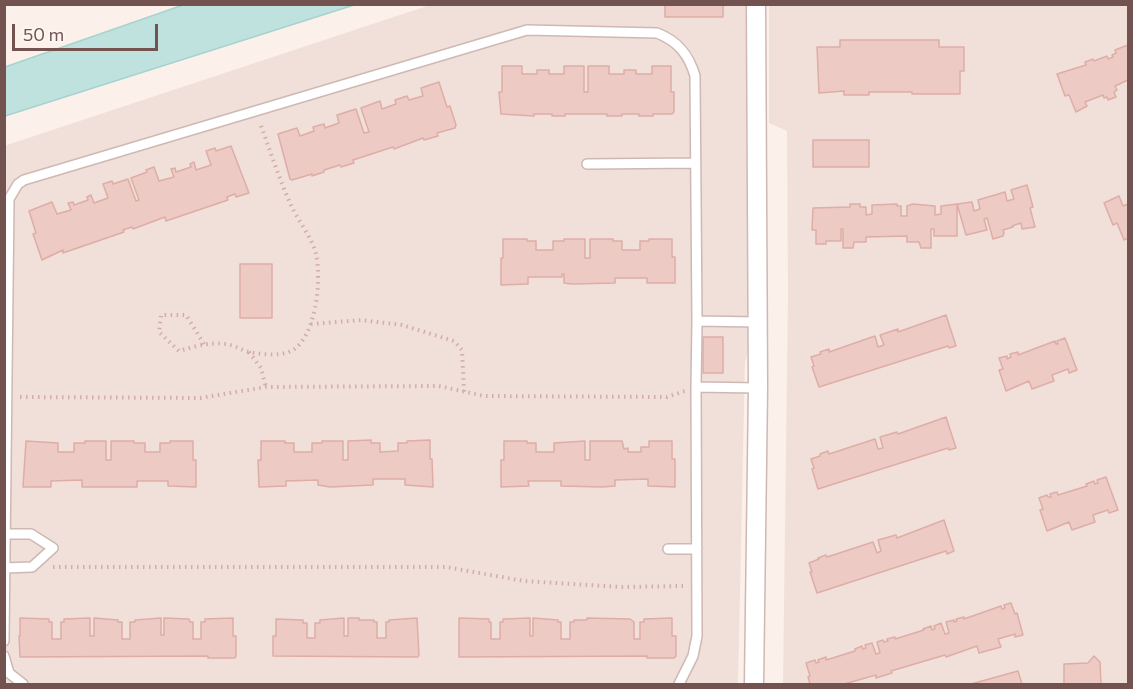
<!DOCTYPE html>
<style>
body{margin:0}
#map{position:relative;width:1133px;height:689px;overflow:hidden;background:#fbf0ea;font-family:Commissioner,sans-serif}
canvas{display:block}
.frame{position:absolute;inset:0;border:6px solid #735350;pointer-events:none}
.scale{position:absolute;left:12px;top:24px;width:146px;height:27px;box-sizing:border-box;border:3px solid #735350;border-top:0;padding-left:8px;font-size:18px;line-height:21px;white-space:nowrap;color:#735350;-webkit-text-stroke:4px #fdf5f0;paint-order:stroke}
</style>
<div id="map">
<canvas width="1133" height="689"></canvas>
<div class="frame"></div>
<div class="scale">50 m</div>
</div>
<script>
const ctx = document.querySelector('canvas').getContext('2d');
ctx.lineJoin = 'round';
function fillPath(path, color) {
  ctx.fillStyle = color;
  ctx.fill(path, 'evenodd');
}
function strokePath(path, color, width, dash) {
  ctx.strokeStyle = color;
  ctx.lineWidth = width;
  ctx.lineCap = dash ? 'butt' : 'round';
  ctx.setLineDash(dash || []);
  ctx.stroke(path);
}
const residential = new Path2D(`
 M430,5h318l9,317 -12,40 -7,322h-733l-1,-538z
 M769,5h359v679h-345l5,-390 -1,-163 -18,-8z`);
const water = new Path2D(`
 M186,4l168,1 -349,111v-49z`);
const building = new Path2D(`
 M665,4h58v13h-58z
 M840,40h99v7h25v24h-4v23h-48v-2h-43v3h-25v-4l-25,2 -2,-46h23z
 M1128,45v35l-13,6 2,4 -3,2 2,5 -8,3 -1,-3 -3,1 -1,-3 -18,7 2,4 -11,6 -7,-17 -4,1 -8,-22 29,-9 -1,-3 8,-3 1,2 13,-5 1,3 5,-2 -1,-2 4,-2 -1,-3z
 M502,66h20v8h15v-4h12v4h15v-8h20v26h4v-26h21v8h15v-4h12v4h16v-8h19v26h3v20l-2,2h-19v2h-14v-2h-17v2h-15v-2h-42v2h-13v-2h-18v2l-33,-2 -2,-22h3z
 M439,82l8,25 3,-1 6,19 -1,3 -18,5 1,3 -14,4 -1,-2 -29,11 -1,-2 -40,13 1,3 -13,4 -1,-2 -16,5v2l-12,4v-2l-20,6 -2,-1 -12,-45 19,-6 3,8 14,-5 -1,-4 11,-3 1,4 14,-5 -2,-8 19,-6 8,24 5,-1 -8,-24 19,-7 2,8 14,-5 -1,-4 12,-4 2,4 14,-4 -2,-8z
 M813,140h56v27h-56z
 M231,146l18,47 -13,4 -1,-3 -8,3 1,3 -62,21 -1,-4 -32,12 -1,-2 -9,3 1,2 -61,21v-3l-21,10 -9,-26 3,-1 -7,-22 23,-9 5,12 14,-4 -3,-7 5,-1 1,3 14,-5 -1,-3 4,-2 3,8 14,-5 -5,-14 9,-3 1,3 15,-5 8,22 3,-1 -8,-22 16,-6 -1,-2 8,-3 5,14 15,-4 -3,-8 4,-1 1,4 15,-5 -1,-3 4,-2 2,8 15,-5 -5,-14 9,-3 1,3z
 M1027,185l6,22 -3,1 5,19 -13,2 -1,-6 -9,3 1,1 -10,3 1,3 -1,3 -10,3 -6,-21 -3,1 3,11 -21,5 -9,-31 15,-2 2,9 6,-2 -2,-9 27,-8 2,9 7,-2 -3,-9z
 M1119,196l4,10 5,-2v34l-4,2 -7,-17 -4,2 -9,-22z
 M850,204h10v3h6v8l6,-1v-9l25,-1v2h4v10h6v-10l6,-2 22,2v9l6,-1v-8l16,-2v32h-23v-7h-3v19h-10l-2,-6h-12v-6l-41,1v5h-12l-1,6h-10v-19h-2v12h-15v3h-10v-14h-4l1,-22 37,-1z
 M503,239h24v2h9v9h17v-9h11v-2h21v19h5v-19h23v2h9v9h18v-9h9v-2h23v18h3v26h-28v-5h-32v5l-43,1 -8,-1v-9h-2v3h-34v7l-27,1v-27h2z
 M240,264h32v54h-32z
 M946,315l10,31 -7,2 -1,-2 -129,41 -7,-20 2,-1 -3,-9 10,-3 -1,-2 9,-3v3l46,-16 3,11 6,-2 -4,-10 18,-6v3z
 M703,337h20v36h-20z
 M1065,338l12,32 -8,3 -1,-4 -16,6 2,6 -22,8 -3,-8 -23,10 -7,-21 4,-1 -4,-11 8,-2v3l4,-2 -1,-3 8,-2v3l37,-14 1,3h2l-1,-3z
 M946,417l10,31 -7,2 -1,-2 -130,41 -6,-20 2,-1 -3,-9 9,-3v-2l8,-3 1,3 46,-15 3,10 5,-1 -3,-11 17,-5 1,2z
 M371,440v3h9v9l18,-1v-8h9v-2l23,-1v19h2l1,28 -28,-2v-6h-32v6l-43,2 -12,-2v-5l-32,1v5l-27,1 -1,-27h3v-19h24v2h9v9h18v-9h10v-2h21v19h5v-19z
 M26,441l32,2v9h16v-9h11v-2h21v19h5v-19h23v2h11v9h15v-9h10v-2h23v19h3v27l-28,-1v-5h-31v6h-55v-7l-31,1v6h-28z
 M504,441h23v2h9v9h18v-9l31,-2v19h5v-19h32l2,8 4,-1v4h13v-5h8v-6h23v18h3v28l-27,-1v-7l-33,1v6l-13,1 -41,-1v-5h-33l1,5 -28,1v-27h3z
 M1106,477l12,33 -9,3 -1,-3 -15,5 2,7 -23,8 -3,-8 -22,9 -7,-21 3,-1 -4,-11 8,-3 1,2h3l-1,-3 7,-2 1,3 29,-9 -1,-2 8,-3 1,3 3,-1 -1,-3z
 M944,520l10,31 -7,3 -1,-3 -129,42 -7,-21h2l-3,-9 10,-4 -1,-1 8,-3 1,2 46,-15 4,11 4,-2 -3,-11 18,-5 1,3z
 M1011,603l4,11 2,-1 6,22 -8,2v-3l-17,5 3,8 -22,6 -2,-7 -31,11 -1,-2 -54,16 1,2 -16,5v-3l-32,9h-34l-2,-7 2,-1 -4,-13 9,-3 1,3 3,-1 -1,-2 8,-3v3l29,-9v-2l7,-3 1,3 3,-1 -1,-3 7,-2 4,11 4,-1 -3,-11 6,-2 1,2 4,-1 -1,-2 8,-2v2l29,-9 -1,-1 8,-3 1,4 3,-1 -1,-3 7,-3 4,11 4,-1 -3,-11 8,-2v2l3,-1 -1,-2 8,-2v2l37,-13 1,3 3,-1 -1,-3z
 M20,618l29,1v3h3v17h9v-17h3v-3l26,-1v18h4v-18l24,2v2h4v17h8v-17h5v-2l26,-2v17h3v-17l25,1 1,3h3v17h8v-17h4v-3l28,-1v18h3v20l-1,2h-27v-2l-188,1 -1,-21h1z
 M344,618v18h4v-18h11v2h15v2h3v16h9v-16h3v-2l28,-2 2,37 -1,2 -145,-1v-20h3v-17l27,1v3h4v15h8v-15h5v-3z
 M459,618l30,1v3h2v17h9v-17h3v-3l27,-1v18h3v-18l25,2v2h3v17h9v-17h4v-2h13v-2l43,1 4,3v17h6v-17h4v-3l28,-1v18h4v20l-2,2h-27v-2l-188,1z
 M1094,656l6,6 1,22h-37v-20l24,-1z
 M1018,671l4,13h-51z`);
const path = new Path2D(`
 M311,324l50,-4 41,5 52,16 8,9 2,42
 M204,344l-18,-29h-25l-2,17 20,19c14,-4 29,-9 45,-7 7,0 14,4 21,7 12,3 34,6 46,0 25,-12 31,-72 25,-97 -4,-17 -18,-33 -25,-49 -12,-26 -21,-55 -31,-82
 M249,352l12,16 5,19
 M20,397l180,1 66,-11 173,-1 45,10 183,1 18,-6
 M53,567h393l78,14 97,6 62,-1`);
const lane = new Path2D(`
 M587,164l109,-1
 M757,322l-60,-1 -1,66 62,1
 M4,534h27l22,14 -21,19 -28,1
 M668,549h29
 M4,641l5,-442 9,-15 6,-4 503,-150 130,3c21,8 32,22 38,43l2,245
 M4,656l5,17 14,11
 M679,684l14,-28 4,-20 -1,-249`);
const street = new Path2D(`
 M754,684l4,-296 -2,-384`);
fillPath(residential, '#f1e0d9');
fillPath(water, '#c0e2df');
strokePath(water, '#a7d3cf', 1.5);
fillPath(building, '#edcac4');
strokePath(building, '#deada6', 1.5);
strokePath(lane, '#ceb8b4', 12);
strokePath(street, '#ceb8b4', 21);
strokePath(path, '#d2ada7', 4, [1.5, 4.5]);
strokePath(lane, '#fff', 9);
strokePath(street, '#fff', 18);
</script>
